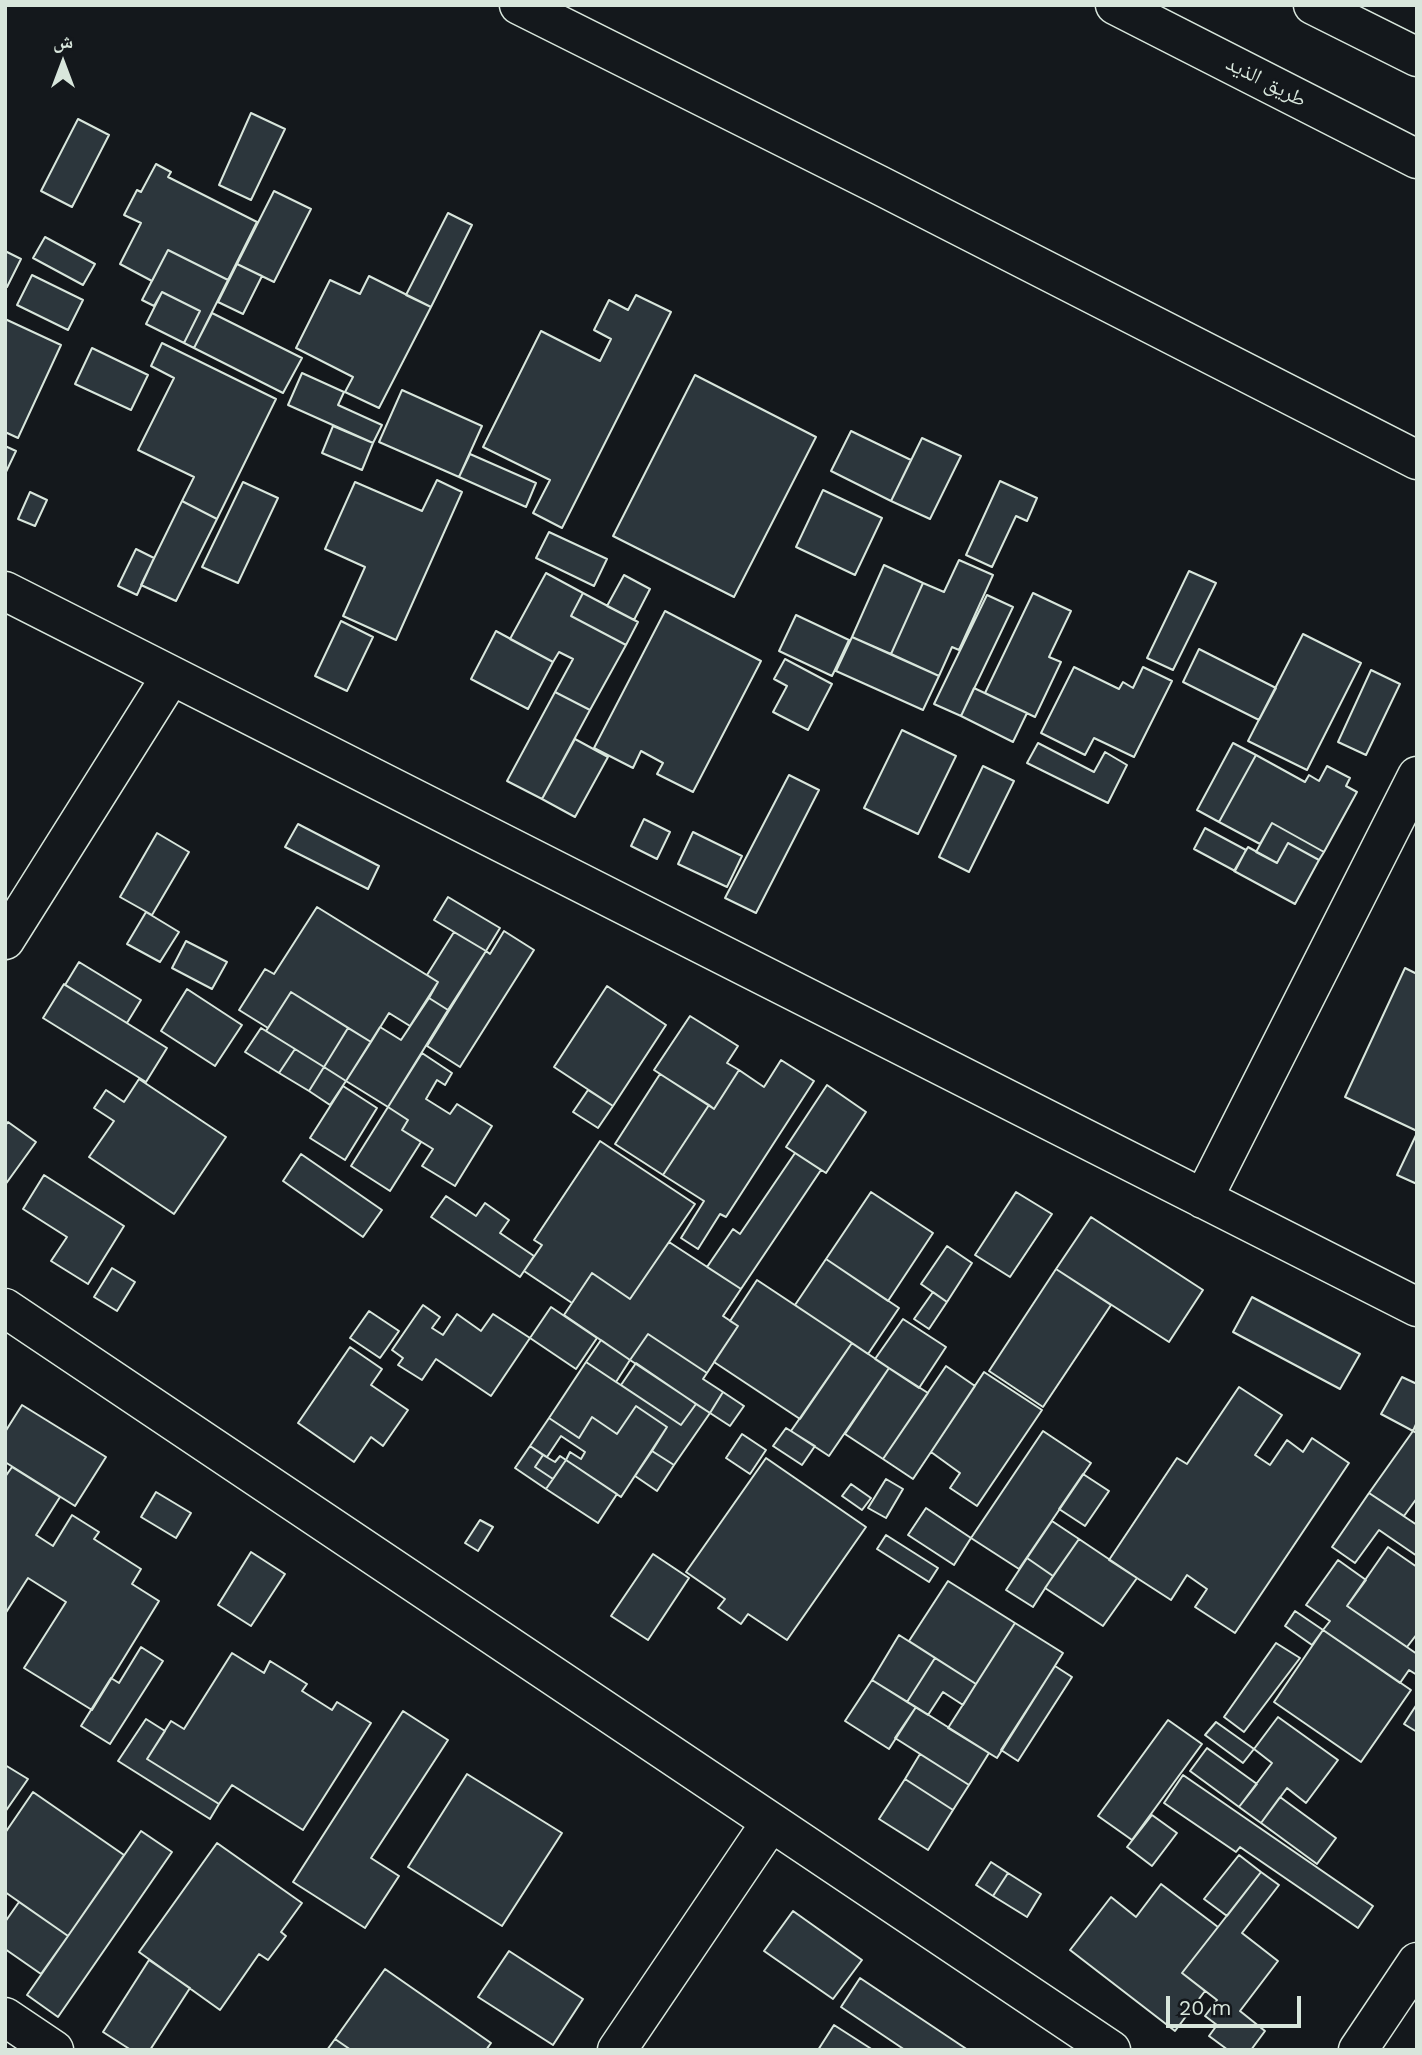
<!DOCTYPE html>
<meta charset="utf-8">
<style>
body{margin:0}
#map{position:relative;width:1422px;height:2055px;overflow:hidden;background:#14181c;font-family:"Work Sans","Noto Naskh Arabic",sans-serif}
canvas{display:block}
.frame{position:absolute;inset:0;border:7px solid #d8e6dc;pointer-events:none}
.north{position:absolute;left:28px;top:28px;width:70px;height:70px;-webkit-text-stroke:5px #14181c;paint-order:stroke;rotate:0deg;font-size:19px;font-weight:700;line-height:28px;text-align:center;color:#d8e6dc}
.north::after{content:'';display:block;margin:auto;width:24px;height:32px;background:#d8e6dc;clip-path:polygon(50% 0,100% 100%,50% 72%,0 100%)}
.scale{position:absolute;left:1166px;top:1996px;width:135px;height:32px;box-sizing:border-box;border:4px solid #d8e6dc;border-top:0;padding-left:9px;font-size:21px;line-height:24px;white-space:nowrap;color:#d8e6dc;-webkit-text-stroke:5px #14181c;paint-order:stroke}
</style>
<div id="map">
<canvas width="1422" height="2055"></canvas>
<div class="frame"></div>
<div class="north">ش</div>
<div class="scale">20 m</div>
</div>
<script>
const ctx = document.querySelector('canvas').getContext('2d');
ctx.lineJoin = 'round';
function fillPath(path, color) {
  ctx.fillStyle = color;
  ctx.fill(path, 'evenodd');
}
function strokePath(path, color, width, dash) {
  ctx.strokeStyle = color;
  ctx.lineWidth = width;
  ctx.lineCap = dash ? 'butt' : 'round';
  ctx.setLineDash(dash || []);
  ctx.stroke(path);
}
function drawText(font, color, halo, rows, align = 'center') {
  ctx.font = font + ' "Work Sans","Noto Naskh Arabic",sans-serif';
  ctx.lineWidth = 5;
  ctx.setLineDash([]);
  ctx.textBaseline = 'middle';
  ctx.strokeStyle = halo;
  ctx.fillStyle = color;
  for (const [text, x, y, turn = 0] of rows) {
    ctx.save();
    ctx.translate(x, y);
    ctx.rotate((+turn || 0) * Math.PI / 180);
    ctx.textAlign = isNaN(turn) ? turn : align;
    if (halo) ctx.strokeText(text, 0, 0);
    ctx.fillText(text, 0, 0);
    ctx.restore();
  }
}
const building = new Path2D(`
 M251,113l34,16 -34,71 -32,-15z
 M78,119l31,16 -37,72 -31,-16z
 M156,164l15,8 -3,5 89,45 -29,58 -60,-30 -16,31 -32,-17 21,-41 -17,-8 13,-25 4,2z
 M274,191l37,18 -37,73 -37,-18z
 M448,213l24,12 -41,82 -25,-12z
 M45,237l50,27 -12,21 -50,-27z
 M168,250l60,30 -34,68 -10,-5 16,-32 -38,-19 -8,14 -12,-6z
 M5,251l16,8 -14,28 -2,-1z
 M237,264l25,12 -19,38 -25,-12z
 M32,275l51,25 -15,30 -51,-25z
 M369,276l62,31 -52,101 -34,-16 8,-15 -57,-29 34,-68 30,14z
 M162,292l38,19 -16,32 -38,-19z
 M636,295l35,17 -109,216 -29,-15 17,-33 -67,-33 58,-116 59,30 11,-22 -17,-9 15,-30 19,10z
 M212,313l90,45 -19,35 -89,-45z
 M5,319l56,26 -43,93 -13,-6z
 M162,343l114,56 -59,120 -35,-18 12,-24 -56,-27 36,-72 -23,-12z
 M92,348l56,27 -17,35 -56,-26z
 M302,373l42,19 -6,13 44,20 -9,18 -85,-38z
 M695,375l121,62 -82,160 -121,-61z
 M402,390l80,36 -23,51 -80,-35z
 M333,426l40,17 -11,27 -40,-17z
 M851,431l60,29 -20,41 -60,-30z
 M922,438l39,18 -31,63 -39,-18z
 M5,446l11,5 -11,23z
 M470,454l66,29 -10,24 -67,-30z
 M437,480l25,12 -66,148 -53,-24 22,-49 -40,-18 30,-67 67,29z
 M1000,481l37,17 -10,23 -11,-5 -24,51 -26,-12z
 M243,482l35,16 -40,85 -36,-16z
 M823,490l59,28 -27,57 -59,-28z
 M30,492l17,8 -12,26 -17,-7z
 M182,501l35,18 -41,82 -35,-16z
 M549,532l58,27 -13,27 -58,-28z
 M136,549l18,9 -17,37 -19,-9z
 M959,560l34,15 -34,75 -7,-3 -13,29 -48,-22 32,-71 21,9z
 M884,565l39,18 -32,71 -39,-17z
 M1189,571l27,12 -43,87 -26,-12z
 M546,573l37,20 -12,23 55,29 -36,65 -35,-18 18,-33 -14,-7 -6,10 -43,-23z
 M624,575l26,14 -16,31 -27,-14z
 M583,593l55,29 -12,23 -55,-29z
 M1033,593l38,18 -22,46 12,5 -26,55 -50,-24z
 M987,595l26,12 -52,109 -27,-12z
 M665,611l96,50 -68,131 -36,-18 6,-11 -22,-12 -8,17 -39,-20z
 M796,615l53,25 -17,36 -53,-25z
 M341,621l32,16 -26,54 -32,-15z
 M496,631l57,31 -25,47 -57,-30z
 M1303,634l58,29 -54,107 -59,-29z
 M852,637l87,39 -16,34 -87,-39z
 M1199,649l77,39 -17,32 -76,-38z
 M785,659l47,25 -24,46 -35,-18 14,-26 -13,-7z
 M1074,667l45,22 4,-7 10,6 10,-21 29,14 -38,76 -40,-19 -9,17 -44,-22z
 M1371,670l29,14 -34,71 -28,-13z
 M974,688l53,25 -14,29 -52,-26z
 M555,692l35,18 -48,89 -35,-18z
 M902,730l54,26 -38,78 -54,-26z
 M575,739l33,18 -33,60 -33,-18z
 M1038,743l56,29 11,-20 22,13 -19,38 -81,-40z
 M1233,743l23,12 -37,67 -22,-12z
 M1256,755l49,27 4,-7 10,6 8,-15 23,12 -4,8 11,6 -33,60 -52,-29 -12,21 -41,-22z
 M983,766l31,15 -45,91 -30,-15z
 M789,775l30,15 -63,123 -31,-15z
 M644,819l26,13 -13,27 -26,-13z
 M1272,823l52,29 -5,8 -31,-17 -11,20 -21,-11z
 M298,824l81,42 -11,23 -83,-42z
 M1205,828l41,22 -11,21 -41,-22z
 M693,832l49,24 -15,31 -49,-23z
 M157,833l32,19 -37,63 -32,-18z
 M1288,843l31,17 -24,44 -61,-33 14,-24 29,16z
 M448,897l52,31 -14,23 -52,-31z
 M317,907l121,75 -28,44 -21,-13 -18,29 -80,-50 -23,36 -29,-18 26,-41 9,5z
 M146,912l33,20 -19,30 -33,-18z
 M504,931l30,19 -74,117 -33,-21 59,-95 4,3z
 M454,932l32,19 -38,59 -19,-12 9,-16 -11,-7z
 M186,941l41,21 -15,27 -40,-21z
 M79,962l62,38 -14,23 -62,-38z
 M1405,968l12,6v157l-72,-34z
 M64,984l103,64 -21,34 -103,-64z
 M607,986l59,39 -53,81 -59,-39z
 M187,989l55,36 -27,41 -54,-35z
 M291,992l57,36 -24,39 -58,-36z
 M429,998l19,12 -60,97 -42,-26 34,-54 21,13z
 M690,1016l48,30 -11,17 12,7 -25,39 -60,-39z
 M261,1028l34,21 -16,24 -34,-21z
 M348,1028l23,14 -25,39 -22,-14z
 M295,1049l29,18 -15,24 -30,-18z
 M422,1053l30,20 -7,12 -8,-5 -11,19 24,15 7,-10 35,22 -37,60 -33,-20 11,-17 -31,-19 6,-10 -20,-13z
 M781,1060l33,21 -88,136 -6,-3 -22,35 -17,-11 23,-37 -41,-26 46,-70 5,4 25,-39 25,17z
 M324,1067l22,14 -16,24 -21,-14z
 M660,1074l49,31 -46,70 -48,-31z
 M139,1079l87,58 -52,77 -85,-57 25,-36 -20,-13 12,-18 18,12z
 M827,1085l39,27 -40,61 -40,-26z
 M343,1086l34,22 -32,52 -35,-22z
 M588,1090l25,16 -15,22 -25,-16z
 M388,1107l20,13 -6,10 19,12 -31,49 -39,-25z
 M8,1122l28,20 -31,43v-59z
 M1417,1133v51l-20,-9z
 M600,1141l95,63 -65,95 -38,-26 -20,30 -48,-32 18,-26 -8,-5z
 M795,1153l26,17 -80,119 -34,-22 26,-38 7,5z
 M301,1154l81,56 -19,27 -80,-56z
 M44,1175l80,51 -36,58 -37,-23 16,-24 -44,-28z
 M871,1192l62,41 -45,68 -62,-42z
 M1016,1192l36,22 -42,63 -35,-22z
 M446,1196l30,20 9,-13 24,17 -9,13 34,23 -14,21 -89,-60z
 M1091,1217l112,73 -34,52 -113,-73z
 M669,1242l72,47 -18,27 15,10 -31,47 -59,-39 -18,26 -66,-45 28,-42 38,26z
 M947,1246l25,17 -25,39 -26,-18z
 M826,1259l73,49 -31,46 -73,-49z
 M112,1268l23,14 -18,29 -23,-14z
 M1056,1269l55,36 -68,102 -54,-36z
 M757,1280l95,63 -52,76 -86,-57 24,-36 -8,-5z
 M933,1292l14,10 -18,27 -15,-10z
 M1252,1297l108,57 -20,35 -107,-57z
 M423,1305l17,12 -8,11 11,7 14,-21 24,17 12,-17 37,24 -39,58 -55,-37 -14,21 -24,-15 5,-7 -11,-8z
 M551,1307l46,31 -21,31 -46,-31z
 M369,1311l30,20 -19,27 -30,-20z
 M903,1319l43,28 -27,41 -44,-29z
 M648,1334l59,39 -4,6 20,13 -13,21 -80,-53z
 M601,1340l29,20 -14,22 -30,-20z
 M852,1343l37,25 -60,88 -38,-25z
 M350,1347l32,22 -11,16 37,25 -25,36 -12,-9 -17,25 -56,-39z
 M586,1362l95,63 15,-21 14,9 -36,52 -22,-14 15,-24 -31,-21 -19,28 -25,-17 -13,21 -30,-20z
 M636,1363l60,41 -15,21 -60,-40z
 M946,1366l29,20 -62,93 -30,-20z
 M889,1368l39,25 -45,66 -38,-25z
 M984,1372l58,38 -65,96 -27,-18 10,-15 -29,-21z
 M1402,1377l15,7v38l-4,9 -32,-17z
 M1239,1387l43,28 -27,40 15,10 17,-25 16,12 9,-14 37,25 -114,170 -40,-26 12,-18 -20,-14 -16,25 -62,-40 68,-102 10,6z
 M723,1392l21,14 -14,20 -20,-13z
 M22,1405l84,52 -31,49 -70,-44v-30z
 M636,1406l31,21 -46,70 -55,-37 4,-8 11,7 4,-7 -24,-16 -14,21 -17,-11 19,-28 30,20 13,-21 25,17z
 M786,1428l29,18 -13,19 -29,-19z
 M1043,1431l48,32 -72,106 -48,-31z
 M1413,1431l4,2v65l-13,18 -35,-23z
 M742,1434l24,16 -16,24 -24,-16z
 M530,1446l13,9 -8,12 18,12 -7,10 -31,-21z
 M652,1451l22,14 -17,26 -22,-15z
 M543,1455l12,7 5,-6 6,4 -13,19 -18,-12z
 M766,1458l100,69 -79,113 -39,-26 -7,10 -23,-16 7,-9 -39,-27z
 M566,1460l51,34 -19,29 -52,-34z
 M12,1467l48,30 -24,38 17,11 19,-31 27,17 -5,7 47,30 -9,15 27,17 -67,109 -68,-42 42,-66 -38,-24 -23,36v-137z
 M1083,1474l26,17 -24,35 -26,-17z
 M886,1479l17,10 -17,29 -18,-10z
 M851,1484l20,14 -9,12 -20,-14z
 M156,1492l35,21 -15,25 -35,-21z
 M1369,1493l48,32v31l-38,-26 -24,33 -23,-16z
 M926,1508l45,30 -17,27 -46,-30z
 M480,1520l13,7 -15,24 -13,-8z
 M1052,1521l27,18 -26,37 -26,-18z
 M886,1535l52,33 -9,14 -52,-33z
 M1079,1539l58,39 -34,48 -58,-38z
 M1388,1547l29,20v67l-10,13 -60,-41z
 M251,1552l34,22 -34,52 -33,-21z
 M653,1554l36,24 -41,62 -37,-24z
 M1027,1558l26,18 -20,31 -27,-17z
 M1338,1560l28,20 -19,26 70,48v21l-8,-5 -9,13 -77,-53 7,-9 -24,-16z
 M948,1581l67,42 -39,61 -67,-43z
 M1295,1611l28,19 -11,15 -27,-19z
 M1015,1623l48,30 -66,105 -49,-30z
 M1323,1630l88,60 -50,72 -87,-60z
 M899,1635l36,23 -28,44 -35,-22z
 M1276,1643l24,15 -56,74 -20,-15z
 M141,1647l22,14 -53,83 -29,-18 30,-48 8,5z
 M232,1653l32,20 6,-12 37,23 -5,7 30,19 5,-8 34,21 -68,107 -71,-45 -13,19 -72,-45 24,-38 13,8z
 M935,1658l41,26 -13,21 -20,-13 -15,23 -21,-13z
 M1055,1666l17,11 -54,84 -17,-11z
 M872,1680l44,27 -27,42 -44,-28z
 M1417,1704v28l-13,-8z
 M916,1707l73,46 -20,32 -74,-47z
 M403,1711l45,29 -77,118 28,18 -34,52 -72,-46z
 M1278,1717l60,43 -32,43 -19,-15 -26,35 -22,-16 33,-44 -18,-14z
 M146,1719l19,12 -18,28 72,45 -9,15 -92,-58z
 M1168,1720l34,24 -70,96 -34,-24z
 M1216,1722l38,27 -11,14 -38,-28z
 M1207,1748l50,36 -18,23 -49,-36z
 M920,1754l49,31 -16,25 -48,-31z
 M5,1765l23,14 -23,33z
 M467,1774l95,59 -60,93 -94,-59z
 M1183,1775l190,131 -15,22 -118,-81 -4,5 -72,-49z
 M905,1779l48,31 -25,40 -49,-31z
 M33,1792l91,63 -56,81 -63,-44v-59z
 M1280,1797l56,41 -19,26 -56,-41z
 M1152,1815l25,18 -25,33 -25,-19z
 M141,1831l31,21 -114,165 -31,-22z
 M217,1843l85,60 -21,29 5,4 -18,24 -9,-6 -39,56 -81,-58z
 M1239,1855l22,17 -34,44 -23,-17z
 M991,1862l17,11 -15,23 -17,-11z
 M1261,1872l18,13 -37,48 36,28 -38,50 25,20 -14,19h-23l-19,-14 8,-11 -12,-9 12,-16 -35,-27z
 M1008,1873l33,21 -14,23 -34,-21z
 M1161,1884l57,43 -36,46 23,18 -30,40 -105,-81 41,-53 25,20z
 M19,1902l49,34 -27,38 -36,-25v-27z
 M793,1911l69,49 -29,39 -69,-48z
 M509,1951l74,48 -30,46 -75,-48z
 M149,1960l41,28 -40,62h-19l-28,-18z
 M385,1969l106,74 -5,7h-135l-16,-11z
 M860,1978l108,72h-63l-64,-43z
 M834,2025l39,25h-55z
 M335,2039l16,11h-24z`);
const street = new Path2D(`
 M519,5l360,180 538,275
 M5,591l1412,716
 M5,940l166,-264
 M1203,1199l214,-423
 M5,1308l1106,742
 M5,2017l49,33
 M617,2050l154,-228
 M1358,2050l59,-88`);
const highway = new Path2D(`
 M1115,5l302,154
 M1313,5l104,52`);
const streetNames = [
 ["طريق الذيد",1266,82,27]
];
fillPath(building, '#2c363c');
strokePath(building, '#d8e6dc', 2);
strokePath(street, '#d8e6dc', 41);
strokePath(highway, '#d8e6dc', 41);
strokePath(street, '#14181c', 38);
strokePath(highway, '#14181c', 38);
drawText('21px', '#d8e6dc', '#14181c', streetNames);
</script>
